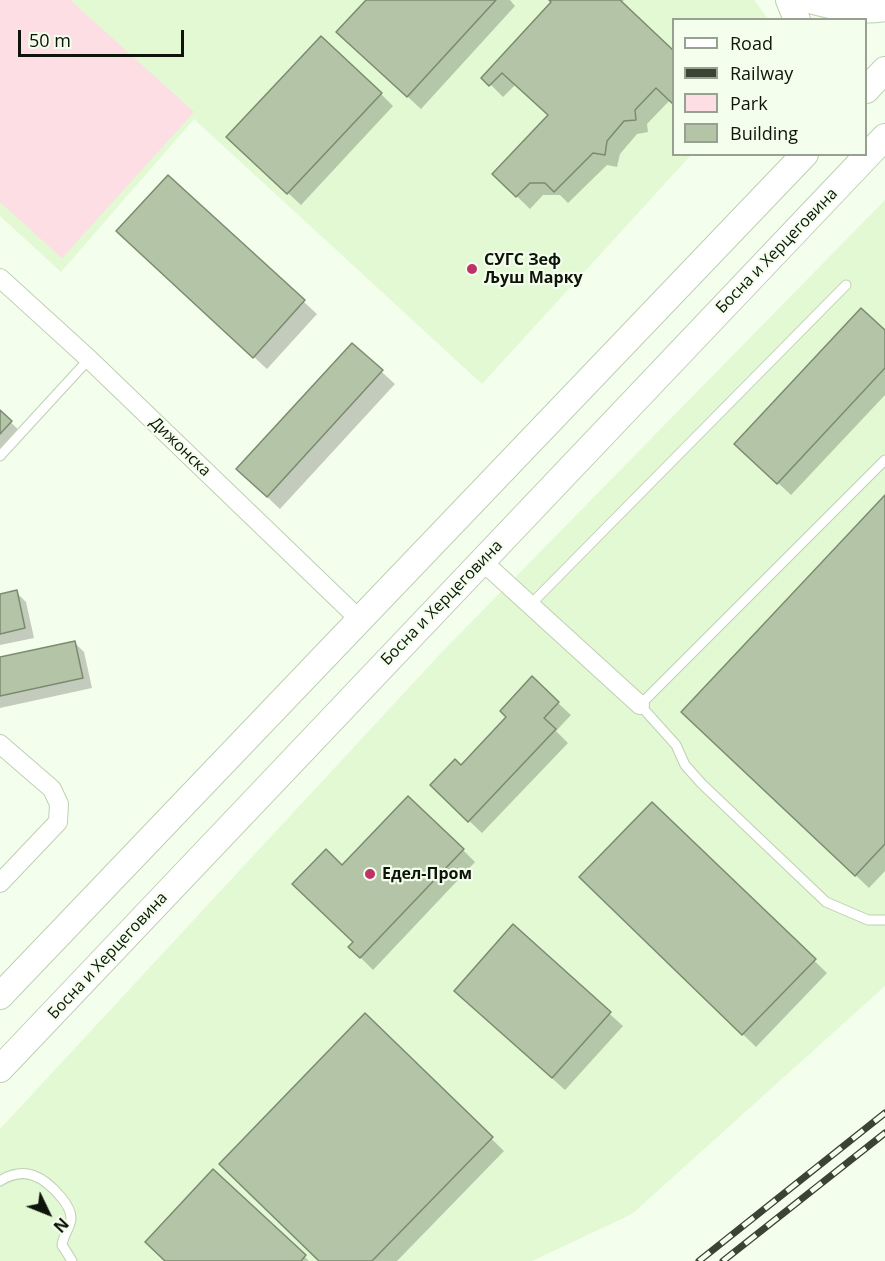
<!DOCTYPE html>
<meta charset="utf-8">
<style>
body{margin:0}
#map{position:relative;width:885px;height:1261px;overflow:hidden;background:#f3feec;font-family:"Open Sans",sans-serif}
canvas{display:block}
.legend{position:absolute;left:672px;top:18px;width:195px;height:138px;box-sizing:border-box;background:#f3feec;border:2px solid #97a091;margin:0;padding:8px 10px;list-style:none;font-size:18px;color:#0e1409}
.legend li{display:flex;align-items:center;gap:12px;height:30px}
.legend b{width:30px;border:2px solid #97a091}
.north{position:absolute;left:18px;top:1183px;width:60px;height:60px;-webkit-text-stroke:4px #f3feec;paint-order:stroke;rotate:133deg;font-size:16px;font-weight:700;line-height:24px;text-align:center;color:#0e1409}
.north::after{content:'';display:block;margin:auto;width:21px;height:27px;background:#0e1409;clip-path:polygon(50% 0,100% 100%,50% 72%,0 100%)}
.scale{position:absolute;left:18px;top:30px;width:166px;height:27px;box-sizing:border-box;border:3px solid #0e1409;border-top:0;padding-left:8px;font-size:18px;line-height:21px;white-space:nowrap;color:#0e1409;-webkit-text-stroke:4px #f3feec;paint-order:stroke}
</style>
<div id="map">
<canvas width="885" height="1261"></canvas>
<ul class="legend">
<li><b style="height:8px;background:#fff"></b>Road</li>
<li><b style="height:8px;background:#3b4236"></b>Railway</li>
<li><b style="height:16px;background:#fcdee4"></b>Park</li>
<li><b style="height:16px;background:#b3c4a7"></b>Building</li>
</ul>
<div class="north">N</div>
<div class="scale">50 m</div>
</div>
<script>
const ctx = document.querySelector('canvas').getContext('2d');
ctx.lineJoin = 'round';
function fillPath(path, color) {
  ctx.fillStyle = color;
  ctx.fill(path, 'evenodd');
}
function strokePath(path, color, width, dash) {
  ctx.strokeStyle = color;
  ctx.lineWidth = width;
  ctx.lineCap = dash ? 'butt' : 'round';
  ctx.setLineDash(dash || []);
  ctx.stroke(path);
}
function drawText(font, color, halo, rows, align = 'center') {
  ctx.font = font + ' "Open Sans",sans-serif';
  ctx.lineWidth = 4.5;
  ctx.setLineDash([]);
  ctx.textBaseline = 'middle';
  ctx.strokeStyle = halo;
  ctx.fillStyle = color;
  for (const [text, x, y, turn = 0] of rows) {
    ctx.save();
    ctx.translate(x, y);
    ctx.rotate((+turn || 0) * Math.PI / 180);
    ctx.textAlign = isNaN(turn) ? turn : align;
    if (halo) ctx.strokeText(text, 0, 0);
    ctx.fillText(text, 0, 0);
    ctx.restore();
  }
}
const built = new Path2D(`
 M0,0h754l14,19 -94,1v134l17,1 -209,229 -288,-265 -133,153 -61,-56z
 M885,200v786l-253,228 -100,47h-532v-132l442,-477z`);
const green = new Path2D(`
 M0,0h70l124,112 -132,146 -62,-56z`);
const shadow = new Path2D(`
 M368,0h142l5,6 -94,103 -70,-64z
 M551,0h73l-3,3 49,97 -23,24 1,8 -11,2 -17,20 -3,13 -10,-2 -39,38 -8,-8h-17l-13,14 -36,-35 55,-58 -33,-32 -13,13 -20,-20 70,-74z
 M381,94l12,12 -92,99 -60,-56z
 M168,177l149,137 -50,55 -136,-125z
 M885,332v63l-94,100 -42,-39z
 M352,345l43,39 -115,125 -29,-27z
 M0,412l24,23 -24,26z
 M885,497v374l-16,17 -173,-164z
 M16,592l10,10 8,36 -34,7v-50z
 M74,642l10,10 8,36 -92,20v-50z
 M558,703l13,12 -15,16 12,12 -86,90 -37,-35 16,-31 48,-50z
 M652,804l175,169 -71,74 -174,-170z
 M463,850l12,12 -102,108 -23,-23 5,-5 -13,-75z
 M513,927l110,99 -58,64 -96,-87z
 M365,1016l139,135 -107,110h-76z
 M213,1171l96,90h-143z`);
const building = new Path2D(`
 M366,0h130l-89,97 -71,-65z
 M549,0h71l54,51v54l-18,-17 -21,22 1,10 -12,1 -17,20 -2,14 -12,-2 -39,39 -9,-9h-15l-14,14 -24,-23 56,-59 -46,-42 -13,13 -8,-8 70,-76z
 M321,36l61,57 -95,101 -61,-57z
 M168,175l137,125 -52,58 -137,-127z
 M861,308l24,22v38l-108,116 -43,-40z
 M352,343l31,27 -116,127 -31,-28z
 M0,410l12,11 -12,13z
 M885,495v349l-30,32 -174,-164z
 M17,590l8,38 -25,6v-40z
 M75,641l8,37 -83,18v-39z
 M532,676l27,26 -15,16 12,11 -88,93 -38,-37 25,-26 6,6 45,-48 -6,-6z
 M408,796l56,53 -104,109 -12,-11 5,-5 -61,-58 34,-35 16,16z
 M652,802l164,157 -74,76 -163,-158z
 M513,924l98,88 -59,66 -98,-87z
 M365,1013l128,124 -121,124h-53l-100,-97z
 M213,1169l93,86 -5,6h-136l-20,-19z`);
const lane = new Path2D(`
 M0,456l89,-97
 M885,460l-245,245 36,40 9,20 17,19 124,118 42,18h17
 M530,605l316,-320
 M0,1181c25,-16 44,-4 61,16 5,6 10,13 10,21 0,9 -8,17 -9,27l10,16`);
const street = new Path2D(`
 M0,278l89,81 270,260
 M482,561l158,144
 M0,744l52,45 7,15 -1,18 -58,61`);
const secondary = new Path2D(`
 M789,0l8,20
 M810,0c25,7 50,12 75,8
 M866,90l19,-20
 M0,996l805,-842
 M0,1069l885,-932`);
const rail = new Path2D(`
 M699,1261l186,-148
 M723,1261l162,-128`);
const markers = [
 [472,269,6,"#be3267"],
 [370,874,6,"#be3267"]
];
const streetNames = [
 ["Босна и Херцеговина",777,251,-46],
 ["Дижонска",180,447,44],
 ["Босна и Херцеговина",442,603,-46],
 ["Босна и Херцеговина",108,956,-47]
];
const poiNames = [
 ["СУГС Зеф",484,260],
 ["Љуш Марку",484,278],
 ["Едел-Пром",382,874]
];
fillPath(built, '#e2f9d3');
fillPath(green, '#fcdee4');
fillPath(shadow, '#0003');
fillPath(building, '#b3c4a7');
strokePath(building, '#7b8b70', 1.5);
strokePath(lane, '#bed0b2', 11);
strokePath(street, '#bed0b2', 20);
strokePath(secondary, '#bed0b2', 28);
strokePath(lane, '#fff', 9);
strokePath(street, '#fff', 18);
strokePath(secondary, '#fff', 26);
strokePath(rail, '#3b4236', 7);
strokePath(rail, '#f3feec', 4.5, [14]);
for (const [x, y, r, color] of markers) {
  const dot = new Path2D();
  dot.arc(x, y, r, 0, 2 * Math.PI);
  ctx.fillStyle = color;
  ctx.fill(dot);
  strokePath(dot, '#f3feec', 2);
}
drawText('16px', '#0e1409', '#f3feec', streetNames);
drawText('bold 16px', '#0e1409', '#f3feec', poiNames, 'left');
</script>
